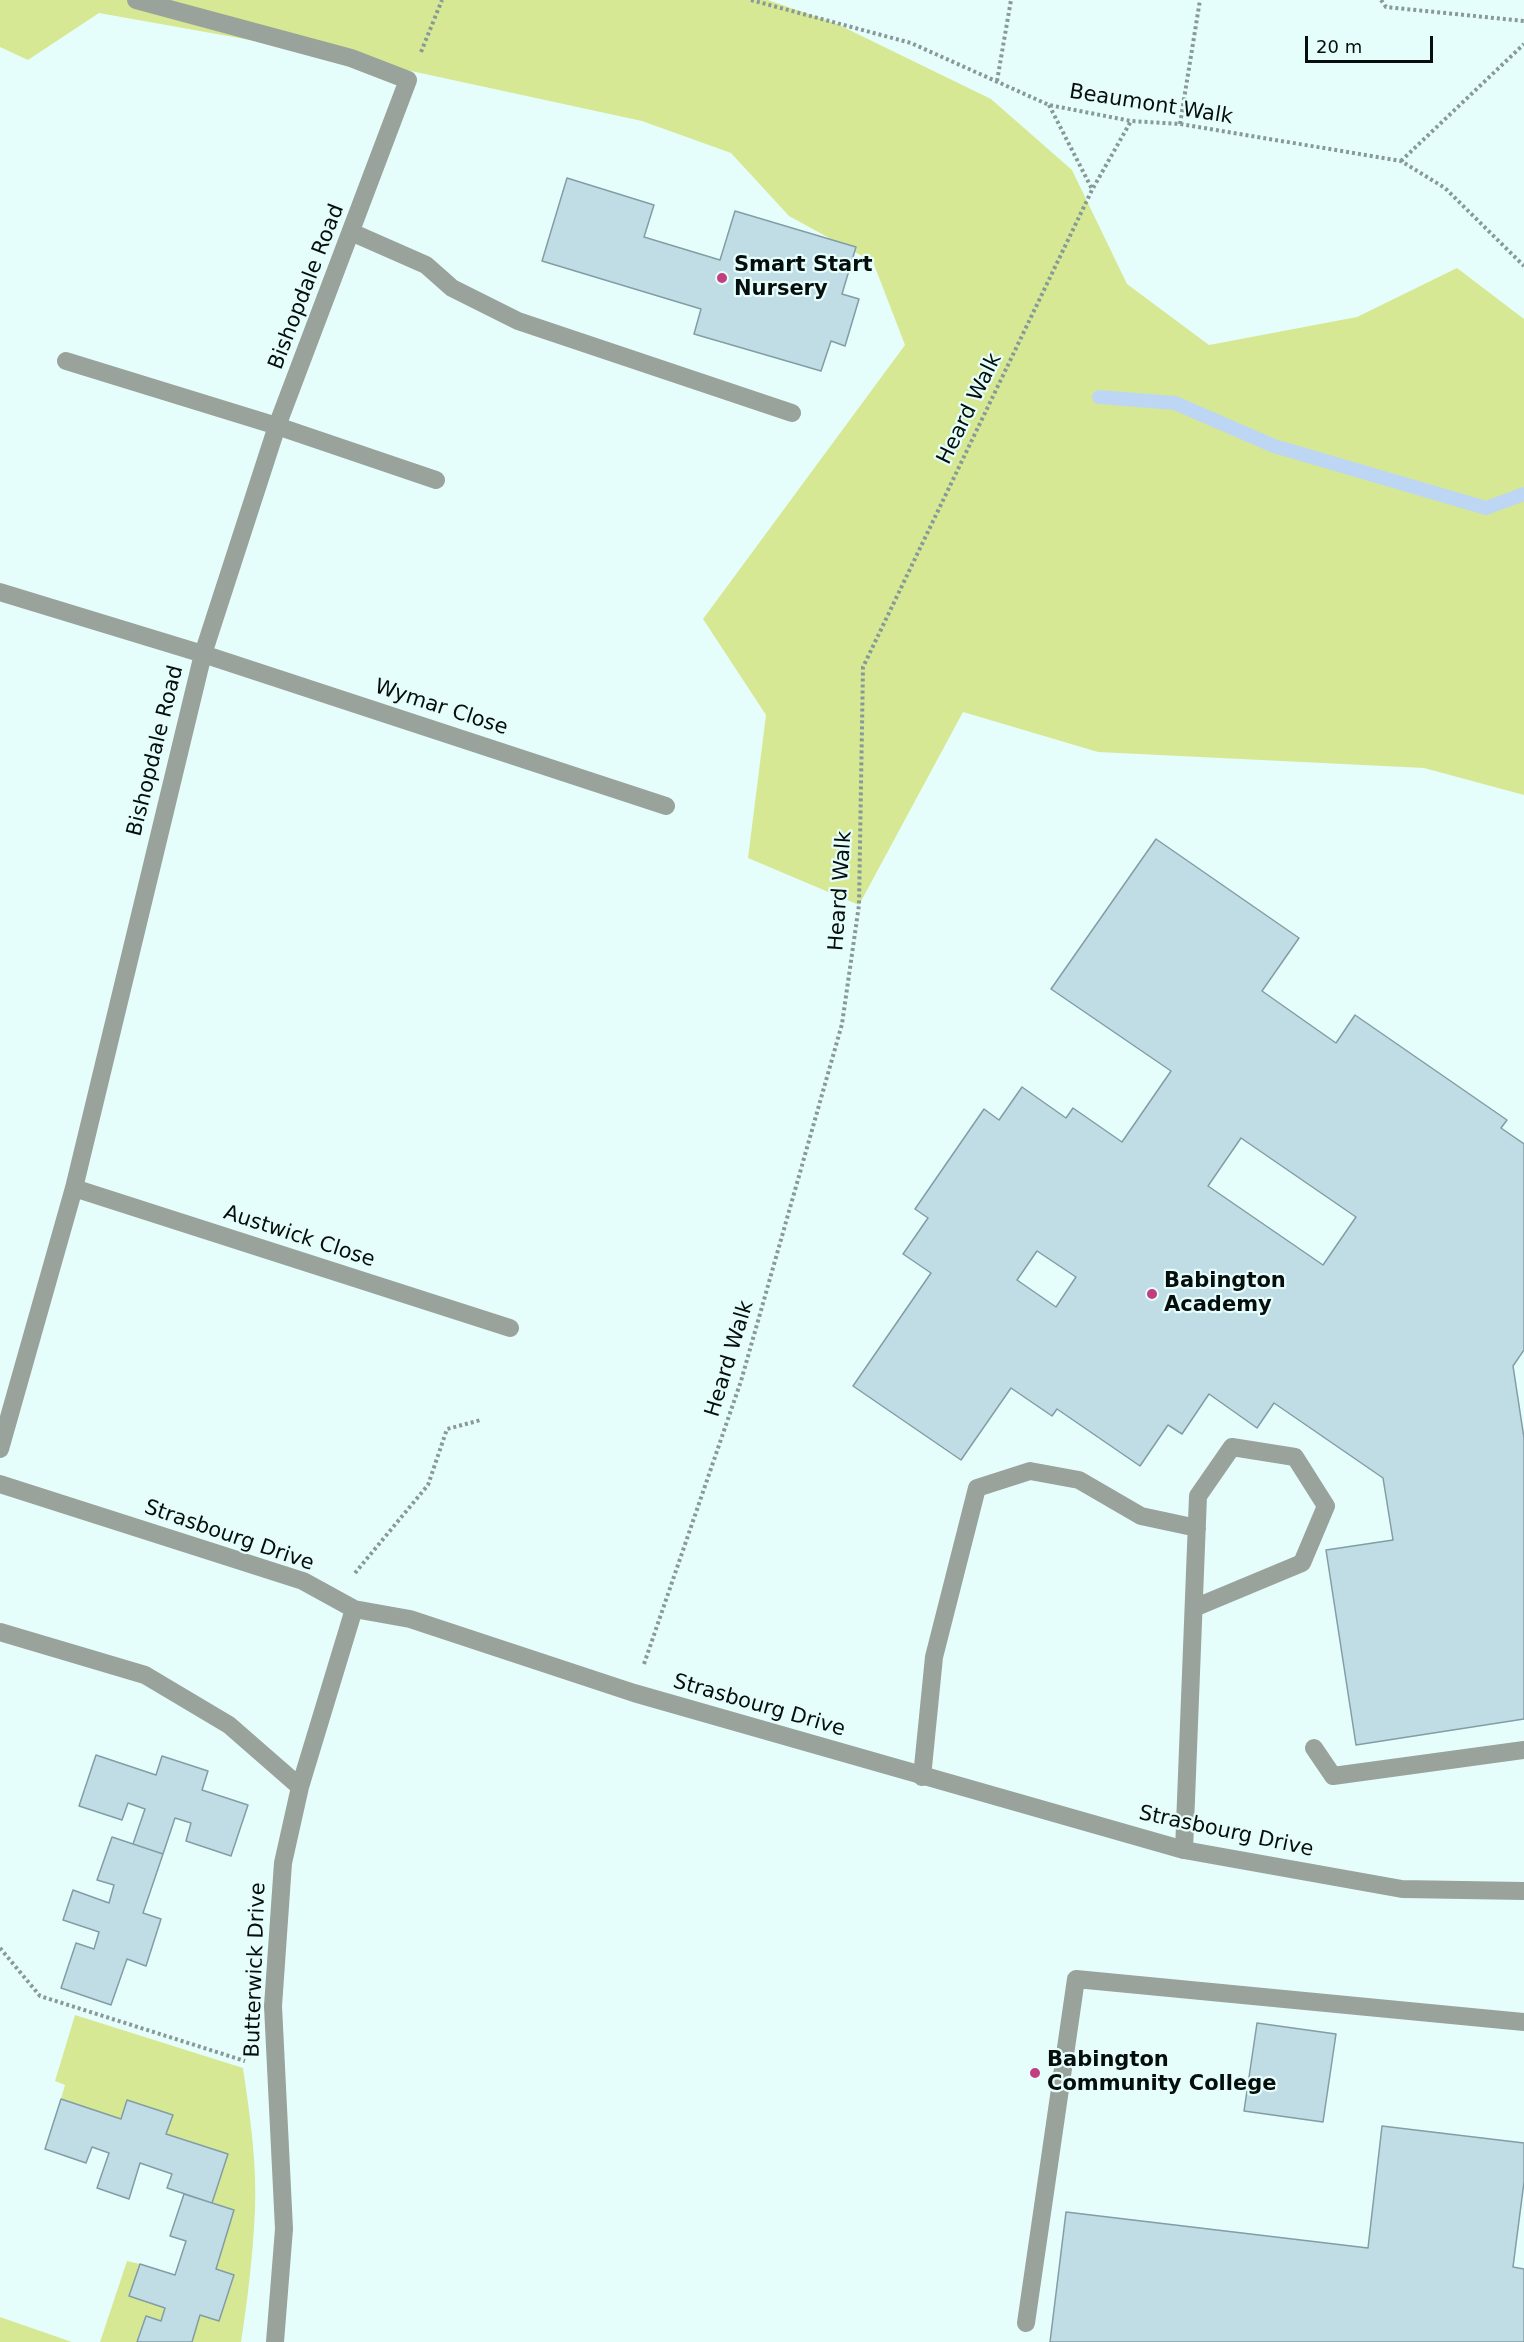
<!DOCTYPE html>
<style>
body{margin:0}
#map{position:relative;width:1524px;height:2342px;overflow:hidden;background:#e6fefb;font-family:"DejaVu Sans",sans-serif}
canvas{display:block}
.scale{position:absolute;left:1305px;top:36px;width:128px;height:27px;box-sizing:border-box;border:3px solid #050e0d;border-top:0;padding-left:8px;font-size:18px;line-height:21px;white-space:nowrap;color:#050e0d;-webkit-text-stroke:4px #e6fefb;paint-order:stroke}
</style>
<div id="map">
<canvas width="1524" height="2342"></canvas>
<div class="scale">20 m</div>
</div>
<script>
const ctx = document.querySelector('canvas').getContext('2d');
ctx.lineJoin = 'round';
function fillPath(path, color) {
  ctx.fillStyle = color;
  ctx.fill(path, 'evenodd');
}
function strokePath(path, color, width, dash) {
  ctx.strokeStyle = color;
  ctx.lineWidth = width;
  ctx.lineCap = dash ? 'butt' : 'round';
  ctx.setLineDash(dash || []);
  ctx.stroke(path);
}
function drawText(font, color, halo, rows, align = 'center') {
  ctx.font = font + ' "DejaVu Sans",sans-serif';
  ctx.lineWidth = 4.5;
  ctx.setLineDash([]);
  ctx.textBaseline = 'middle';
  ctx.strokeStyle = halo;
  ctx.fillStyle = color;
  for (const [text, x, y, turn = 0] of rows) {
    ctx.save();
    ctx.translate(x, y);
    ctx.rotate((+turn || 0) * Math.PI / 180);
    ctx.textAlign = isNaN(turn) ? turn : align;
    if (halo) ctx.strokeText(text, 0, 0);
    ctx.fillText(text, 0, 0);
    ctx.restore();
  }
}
const green = new Path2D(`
 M0,0h768l69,24 154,75 81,71 55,114 82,61 148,-28 100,-49 67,51v476l-100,-27 -326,-16 -135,-40 -104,193 -111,-47 18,-143 -63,-96 202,-274 -32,-83 -84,-46 -58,-63 -89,-32 -291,-63 -252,-45 -71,47 -28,-13z
 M75,2015l168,53c7,47 14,95 12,142 -2,44 -7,88 -14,132h-49l8,-27 19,6 15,-45 -18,-7 18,-59 -22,-7 -46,-69 6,-19 -45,-15 -6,19 -60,-20 4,-14 -10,-4z
 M127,2261l13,3 -10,32 35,12 -4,13 -15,-5 -9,26h-37z
 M0,2317l72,25h-72z`);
const stream = new Path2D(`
 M1099,397l76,6 99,43 212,62 38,-14`);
const building = new Path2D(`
 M567,178l87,27 -10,32 76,23 15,-49 121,36 -14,47 17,5 -14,47 -14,-5 -10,30 -127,-37 7,-25 -159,-48z
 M1156,839l143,99 -37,53 74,52 19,-28 152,105 -6,8 23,16v206l-11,16 11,72v281l-168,26 -30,-195 67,-10 -10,-62 -109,-75 -17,25 -48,-34 -27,40 -14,-9 -28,41 -83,-57 -5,7 -41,-28 -50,72 -108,-74 78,-113 -28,-19 25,-36 -13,-9 69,-100 15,11 23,-33 44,31 7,-10 49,34 49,-71 -120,-82zM1241,1138l115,79 -33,48 -115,-79zM1037,1251l39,26 -20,30 -39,-27z
 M96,1755l60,20 6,-19 46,15 -6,19 46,15 -17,51 -45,-15 5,-18 -16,-5 -12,36 -30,-10 12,-35 -17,-6 -6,17 -43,-14z
 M112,1837l51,17 -20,59 18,6 -15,47 -19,-7 -16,46 -50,-17 15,-45 18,6 5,-17 -36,-12 10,-30 36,13 5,-18 -17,-5z
 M1257,2023l79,11 -13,88 -79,-11z
 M61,2099l60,20 6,-19 46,15 -7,19 62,20 -16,49 -45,-15 5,-14 -32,-11 -11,36 -32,-11 12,-35 -17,-6 -6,16 -41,-14z
 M1382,2126l142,17v39l-11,85 11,2v73h-474l16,-130 302,36z
 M184,2194l50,16 -18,59 18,6 -15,46 -19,-6 -8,27h-55l9,-26 15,5 4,-13 -36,-12 11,-32 35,11 11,-34 -16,-5z`);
const path = new Path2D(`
 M751,0l160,43 138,62 82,16 49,3 221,37 44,27 79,78
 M1381,0l5,7 138,14
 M421,52l21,-52
 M997,81l14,-81
 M1049,105l43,84
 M1180,124l20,-124
 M1401,161l123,-117
 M355,1573l73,-88 19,-56 34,-9
 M644,1664l97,-283 101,-357 17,-119 4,-238 229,-477 39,-69
 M0,1948l40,48 205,65`);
const lane = new Path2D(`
 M351,232l75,33 26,23 66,33 274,92
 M66,361l211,65 159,54
 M0,592l203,62
 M1314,1748l19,28 191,-26
 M922,1777l12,-120 43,-169 53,-17 49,9 62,36 56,12
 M1184,1850l14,-354 34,-49 63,10 31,49 -24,57 -108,45
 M1026,2323l50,-344 448,43`);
const street = new Path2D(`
 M203,654l463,152
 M74,1188l436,140
 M0,1449l74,-261 129,-534 74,-228 131,-346 -57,-22 -215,-58
 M0,1484l303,97 51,28 56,10 224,74 550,157 218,39 122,2
 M0,1632l145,43 84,50 71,62
 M275,2342l9,-113 -11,-223 10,-143 17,-76 54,-178`);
const markers = [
 [722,278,6,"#c33e80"],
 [1152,1294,6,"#c33e80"],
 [1035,2073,6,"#c33e80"]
];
const streetNames = [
 ["Beaumont Walk",1151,105,9],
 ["Bishopdale Road",307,287,-69],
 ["Heard Walk",970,409,-64],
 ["Wymar Close",441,708,18],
 ["Bishopdale Road",156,751,-76],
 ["Heard Walk",841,891,-86],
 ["Austwick Close",299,1237,18],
 ["Heard Walk",730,1359,-73],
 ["Strasbourg Drive",229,1536,19],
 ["Strasbourg Drive",759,1706,16],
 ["Strasbourg Drive",1226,1832,12],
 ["Butterwick Drive",256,1970,-88]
];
const poiNames = [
 ["Smart Start",734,266],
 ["Nursery",734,290],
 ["Babington",1164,1282],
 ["Academy",1164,1306],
 ["Babington",1047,2061],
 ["Community College",1047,2085]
];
fillPath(green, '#d7e894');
strokePath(stream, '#bdd6f3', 14);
fillPath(building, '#c0dce5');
strokePath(building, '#829da5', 1.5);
strokePath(path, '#889a98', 4, [3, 3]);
strokePath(lane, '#99a39b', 18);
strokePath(street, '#99a39b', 18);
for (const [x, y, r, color] of markers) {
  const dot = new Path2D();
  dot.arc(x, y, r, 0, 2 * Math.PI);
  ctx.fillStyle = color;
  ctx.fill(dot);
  strokePath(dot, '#e6fefb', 2);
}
drawText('21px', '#050e0d', '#e6fefb', streetNames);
drawText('bold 21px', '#050e0d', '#e6fefb', poiNames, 'left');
</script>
